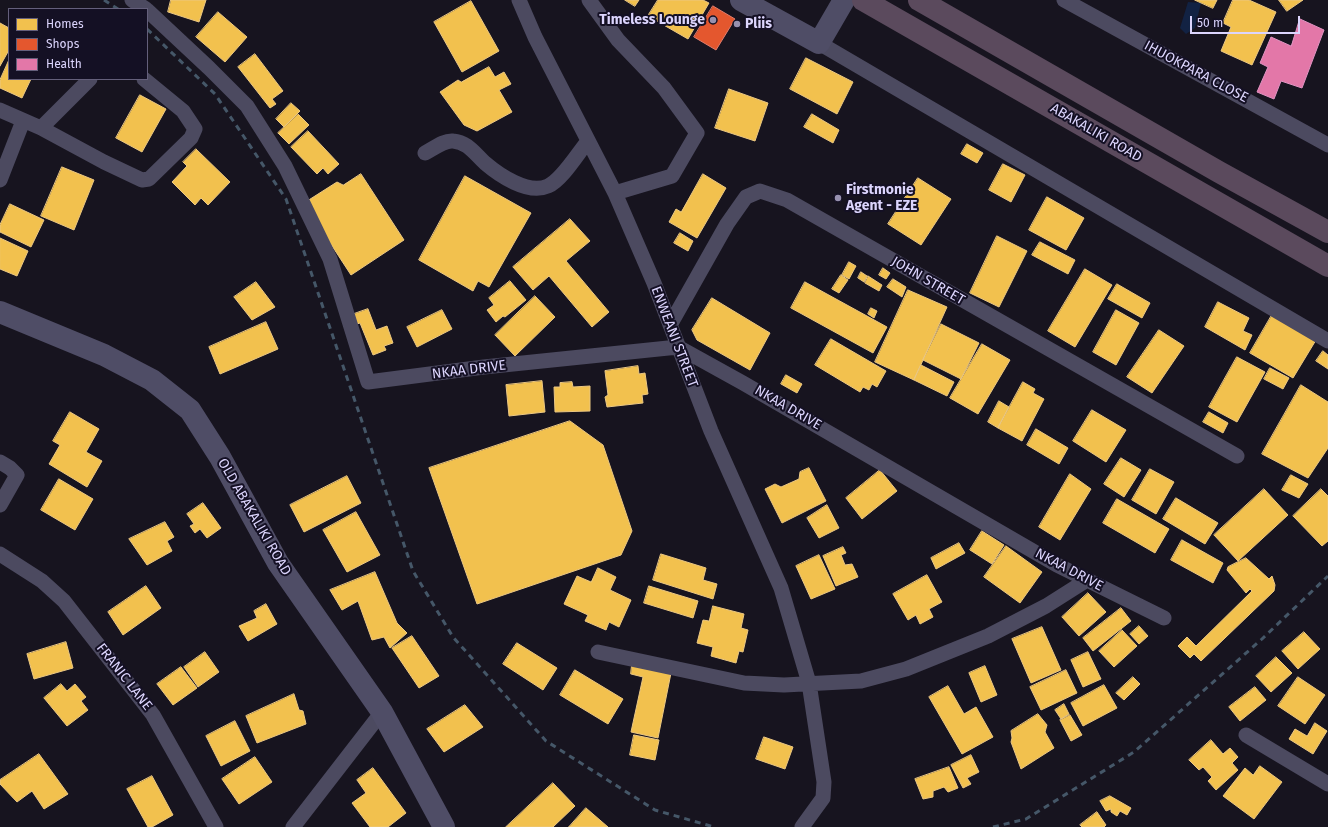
<!DOCTYPE html>
<style>
body{margin:0}
#map{position:relative;width:1328px;height:827px;overflow:hidden;background:#17141f;font-family:"Fira Sans",sans-serif}
canvas{display:block}
.legend{position:absolute;left:8px;top:8px;width:140px;height:72px;box-sizing:border-box;background:#141024;border:1px solid #645f7b;margin:0;padding:5px 7px;list-style:none;font-size:12px;color:#dcd5fd}
.legend li{display:flex;align-items:center;gap:8px;height:20px}
.legend b{width:20px;border:1px solid #645f7b}
.scale{position:absolute;left:1190px;top:16px;width:110px;height:18px;box-sizing:border-box;border:2px solid #dcd5fd;border-top:0;padding-left:5px;font-size:12px;line-height:14px;white-space:nowrap;color:#dcd5fd;-webkit-text-stroke:3px #141024;paint-order:stroke}
</style>
<div id="map">
<canvas width="1328" height="827"></canvas>
<ul class="legend">
<li><b style="height:11px;background:#f2c14e"></b>Homes</li>
<li><b style="height:11px;background:#e4572e"></b>Shops</li>
<li><b style="height:11px;background:#e377a8"></b>Health</li>
</ul>
<div class="scale">50 m</div>
</div>
<script>
const ctx = document.querySelector('canvas').getContext('2d');
ctx.lineJoin = 'round';
function fillPath(path, color) {
  ctx.fillStyle = color;
  ctx.fill(path, 'evenodd');
}
function strokePath(path, color, width, dash) {
  ctx.strokeStyle = color;
  ctx.lineWidth = width;
  ctx.lineCap = dash ? 'butt' : 'round';
  ctx.setLineDash(dash || []);
  ctx.stroke(path);
}
function drawText(font, color, halo, rows, align = 'center') {
  ctx.font = font + ' "Fira Sans",sans-serif';
  ctx.lineWidth = 4;
  ctx.setLineDash([]);
  ctx.textBaseline = 'middle';
  ctx.strokeStyle = halo;
  ctx.fillStyle = color;
  for (const [text, x, y, turn = 0] of rows) {
    ctx.save();
    ctx.translate(x, y);
    ctx.rotate((+turn || 0) * Math.PI / 180);
    ctx.textAlign = isNaN(turn) ? turn : align;
    if (halo) ctx.strokeText(text, 0, 0);
    ctx.fillText(text, 0, 0);
    ctx.restore();
  }
}
const water = new Path2D(`
 M1188,2l13,1 -6,25 -9,6 -6,-6z`);
const homes = new Path2D(`
 M171,0h35l-7,22 -31,-10z
 M625,0h14l-4,6z
 M658,0h45l6,3 -21,36 -40,-23z
 M1195,0h22l-4,8z
 M1233,0h16l27,12 -24,53 -31,-14 10,-24 -8,-4z
 M1279,0h24l-16,11z
 M471,1l28,50 -37,21 -28,-50z
 M218,12l29,25 -22,25 -29,-25z
 M0,23l9,5v22l-9,16z
 M255,54l28,37 -11,8 4,5 -6,4 -32,-41z
 M806,58l47,24 -16,32 -47,-25z
 M9,60v19h22l-9,19 -22,-10v-8z
 M489,67l6,10 9,-5 7,12 -12,6 13,22 -35,19 -13,-6 -24,-33 18,-12 3,2z
 M729,89l39,14 -13,38 -40,-13z
 M140,95l26,14 -24,43 -26,-14z
 M291,103l9,8 -16,16 -8,-8z
 M298,114l11,11 -20,19 -11,-11z
 M812,114l27,16 -6,13 -29,-16z
 M308,131l31,33 -11,10 -5,-6 -6,6 -26,-27z
 M967,144l16,9 -6,10 -16,-9z
 M196,149l34,33 -22,23 -7,-7 -6,7 -23,-23 15,-16 -4,-4z
 M1003,164l22,11 -14,27 -22,-12z
 M62,167l32,13 -20,50 -33,-14z
 M361,174l43,66 -53,35 -47,-72 33,-21 6,3z
 M703,174l23,14 -29,50 -28,-16 7,-13 5,3z
 M465,176l66,37 -42,74 -11,-6 -5,10 -54,-31z
 M918,178l33,21 -30,46 -33,-21z
 M1047,197l37,21 -18,32 -37,-20z
 M10,204l34,16 -13,27 -31,-15v-7z
 M570,219l20,22 -24,20 43,51 -17,15 -43,-51 -16,14 -20,-23z
 M680,233l13,8 -5,10 -14,-8z
 M997,236l30,15 -28,56 -29,-14z
 M0,238l28,13 -11,25 -17,-7z
 M1040,242l35,18 -7,14 -36,-19z
 M849,262l7,4 -7,13 -7,-4z
 M883,268l7,5 -4,6 -7,-4z
 M1085,269l27,16 -37,62 -27,-16z
 M861,272l6,4 -3,6 -6,-4z
 M841,275l7,5 -9,13 -7,-4z
 M868,276l14,9 -3,6 -14,-8z
 M893,279l13,8 -4,10 -15,-10z
 M510,281l16,19 -21,17 -2,-1 -7,6 -9,-12 7,-5 -5,-7z
 M256,282l19,25 -23,13 -18,-23z
 M805,282l82,45 -14,26 -82,-45z
 M1117,284l33,19 -8,15 -34,-19z
 M908,290l39,17 -33,73 -39,-18z
 M535,296l20,21 -40,39 -20,-21z
 M712,298l58,35 -20,37 -53,-30 -5,-10z
 M1218,302l31,16 -6,13 9,4 -7,15 -40,-23z
 M871,308l6,3 -3,7 -6,-4z
 M368,309l8,21 11,-4 6,17 -9,3 2,4 -13,5 -13,-32 -3,1 -3,-10z
 M442,310l10,19 -35,18 -10,-20z
 M1116,310l23,13 -23,42 -23,-13z
 M1272,315l44,25 -23,38 -43,-25z
 M266,322l12,27 -58,25 -11,-27z
 M941,324l38,19 -18,36 -38,-19z
 M1159,330l25,16 -32,47 -25,-16z
 M831,339l55,32 -9,16 -5,-3 -3,6 -6,-3 -3,5 -45,-27z
 M982,344l28,16 -32,54 -28,-16z
 M1323,351l5,4v14l-12,-8z
 M1237,357l28,15 -28,50 -28,-15z
 M921,365l33,17 -7,14 -33,-16z
 M638,366l1,8 6,-1 3,21 -6,1 1,8 -36,4 -2,-10 3,-2 -3,-24z
 M1270,368l19,10 -6,11 -19,-10z
 M786,375l16,9 -5,9 -16,-9z
 M542,381l3,31 -36,4 -3,-31z
 M572,382l1,5 17,-1v25l-35,1 -1,-25h6v-4z
 M1023,382l12,7 -2,4 11,6 -22,42 -24,-13z
 M1301,385l27,17v46l-20,30 -46,-24z
 M999,401l10,6 -11,21 -10,-6z
 M1092,410l34,20 -20,32 -33,-21z
 M70,412l29,17 -13,23 16,9 -15,26 -38,-23 11,-19 -7,-4z
 M1209,412l19,11 -5,10 -20,-11z
 M570,421l33,24 29,86 -11,24 -144,49 -48,-136z
 M1036,429l32,19 -9,16 -32,-19z
 M1121,458l20,12 -17,27 -20,-13z
 M809,468l17,33 -44,22 -17,-34 10,-5 6,3 18,-8 1,-7z
 M1150,469l24,13 -18,32 -24,-14z
 M880,470l17,21 -35,28 -16,-21z
 M1070,474l21,15 -31,51 -21,-13z
 M1291,475l17,9 -9,14 -17,-8z
 M347,476l14,27 -57,29 -14,-27z
 M59,479l34,20 -18,31 -34,-20z
 M1264,489l24,26 -50,46 -24,-26z
 M1321,489l7,7v45l-6,5 -29,-30z
 M1176,498l42,25 -13,21 -42,-25z
 M1117,499l52,30 -14,24 -52,-30z
 M203,503l18,25 -14,10 -7,-9 -5,4 -5,-7 4,-2 -7,-10z
 M827,505l12,23 -20,10 -12,-20z
 M356,512l24,43 -33,17 -24,-42z
 M165,522l9,15 -7,4 5,10 -25,14 -18,-26z
 M982,531l22,14 -12,19 -22,-14z
 M1182,540l41,23 -10,20 -42,-23z
 M959,543l6,10 -29,16 -5,-11z
 M1006,546l36,26 -22,31 -36,-26z
 M843,547l3,6 -5,2 4,10 7,-1 6,13 -22,9 -13,-30z
 M661,554l45,14 -3,12 14,4 -4,15 -60,-19z
 M819,555l16,34 -24,10 -15,-33z
 M1246,558l23,21 3,-3 3,9 -1,6 -73,70 -7,-7 -4,4 -12,-12 9,-9 9,9 56,-55 -2,-2 -4,4 -19,-23 1,-3z
 M598,568l18,9 -6,13 21,10 -12,27 -10,-5 -3,8 -21,-9 3,-6 -24,-11 13,-28 14,6z
 M375,572l22,51 10,10 -17,15 -6,-11 -12,3 -14,-39 -16,9 -12,-20z
 M927,575l15,27 -13,7 4,8 -13,7 -4,-9 -8,5 -15,-26z
 M146,586l15,22 -38,27 -15,-23z
 M649,586l49,15 -5,17 -49,-15z
 M1088,593l18,19 -27,24 -17,-19z
 M266,604l11,20 -29,17 -9,-15 18,-8 -3,-7z
 M713,606l31,8 -3,14 7,2 -5,22 -4,-1 -3,12 -25,-7 2,-9 -16,-4 6,-23 6,1z
 M1121,608l10,13 -38,30 -10,-13z
 M1139,626l9,10 -9,8 -9,-10z
 M1042,627l19,43 -30,13 -19,-44z
 M1122,630l15,16 -23,21 -15,-16z
 M1304,632l16,17 -22,20 -16,-18z
 M412,636l27,40 -20,12 -27,-40z
 M66,642l7,26 -39,11 -7,-25z
 M517,643l40,25 -14,22 -40,-26z
 M205,652l14,20 -21,15 -14,-20z
 M1088,652l13,27 -18,8 -12,-27z
 M1276,657l16,16 -21,19 -15,-16z
 M632,665l39,8 -13,65 -27,-6 12,-55 -12,-3z
 M985,666l12,29 -16,7 -12,-29z
 M181,667l16,21 -24,17 -16,-21z
 M575,670l48,29 -15,25 -48,-29z
 M1066,670l11,23 -36,17 -11,-23z
 M1133,677l7,7 -16,16 -8,-7z
 M1298,677l27,18 -20,29 -27,-18z
 M61,684l6,7 8,-7 11,13 -5,4 7,9 -21,16 -23,-28z
 M1104,685l13,23 -34,18 -12,-23z
 M948,686l16,28 12,-7 17,30 -31,17 -33,-57z
 M1255,687l11,13 -26,21 -11,-14z
 M294,694l5,16 4,1 3,13 -49,19 -11,-27z
 M1064,704l5,10 -8,5 -6,-9z
 M465,705l18,22 -39,25 -17,-23z
 M1038,714l9,11 -2,7 9,16 -33,21 -10,-27 1,-4 -1,-7z
 M1070,715l12,20 -11,6 -11,-21z
 M235,721l15,30 -29,15 -15,-30z
 M1315,723l12,8 -14,23 -24,-15 6,-10 12,7z
 M634,735l25,5 -4,20 -25,-5z
 M764,737l29,10 -8,22 -29,-10z
 M1211,740l12,14 7,-6 8,9 -6,6 6,7 -22,20 -8,-9 4,-4 -9,-10 -4,3 -10,-10z
 M39,754l29,40 -24,15 -12,-18 -15,11 -17,-18v-4z
 M971,755l8,17 -12,6 4,6 -8,4 -12,-23z
 M255,757l17,25 -33,22 -17,-25z
 M1260,766l22,16 -28,37 -31,-23 22,-28 8,7z
 M949,767l9,21 -10,4 -4,-5 -11,4v6l-10,2 -8,-20z
 M373,768l33,45 -18,14h-18l-18,-24 14,-10 -9,-13z
 M152,776l21,39 -21,12h-4l-21,-38z
 M553,783l22,23 -22,21h-47z
 M1110,796l21,12 -4,7 -7,-4 -3,5 -6,-4v-3l-5,2 -6,-10z
 M586,808l22,19h-39z
 M1097,812l9,13 -2,2h-22l-2,-2z`);
const shops = new Path2D(`
 M713,6l22,13 -19,31 -22,-13z`);
const health = new Path2D(`
 M1300,19l24,11 -22,58 -21,-7 -7,18 -17,-7 11,-25 -8,-4 11,-26 20,9z`);
const street = new Path2D(`
 M132,0l14,9
 M519,0l16,37 80,156 39,90 57,148 70,157 28,95 15,99 -1,16 -21,29
 M589,0l29,40 46,48 33,45 -25,43 -57,17
 M1064,0l264,145
 M147,10l62,58 38,38 38,60 45,93 38,123 116,-15 194,-20 65,36 314,182 107,53
 M819,43l509,298
 M0,110l41,18 63,34 38,18 7,-1 42,-41 4,-9 -12,-18 -39,-32
 M41,128l49,-49
 M425,153c8,-4 19,-13 28,-12 15,1 22,13 32,22 14,12 43,32 63,23 14,-6 30,-33 40,-45
 M0,180l23,-59
 M670,325l57,-101 19,-27 14,-6 27,9 450,256
 M0,462l10,6 7,7 -17,30
 M0,554l42,27 22,20 89,114 63,112
 M598,652l146,31 40,2 77,-4 45,-12 82,-33 58,-30 41,-26
 M1246,735l82,49
 M293,827l89,-115`);
const secondary = new Path2D(`
 M741,0l78,43 25,-43
 M0,312l104,43 48,25 38,30 30,47 58,106 104,149 62,115`);
const highway = new Path2D(`
 M863,0l465,266
 M919,0l300,172 109,60`);
const rail = new Path2D(`
 M104,0l14,9
 M147,29l68,65 71,105 127,372 40,66 93,104 109,69 59,17
 M993,827l33,-8 108,-67 128,-113 66,-63`);
const markers = [
 [713,20,4,"#9791af"],
 [737,24,4,"#9791af"],
 [838,198,4,"#9791af"]
];
const poiNames = [
 ["Timeless Lounge",705,20,"right"],
 ["Pliis",745,24],
 ["Firstmonie",846,190],
 ["Agent - EZE",846,206]
];
const streetNames = [
 ["IHUOKPARA CLOSE",1196,72,28],
 ["ABAKALIKI ROAD",1096,133,30],
 ["JOHN STREET",928,281,30],
 ["ENWEANI STREET",674,337,69],
 ["NKAA DRIVE",469,370,-7],
 ["NKAA DRIVE",788,408,30],
 ["OLD ABAKALIKI ROAD",254,517,60],
 ["NKAA DRIVE",1069,570,28],
 ["FRANIC LANE",124,677,52]
];
fillPath(water, '#122243');
fillPath(homes, '#f2c14e');
strokePath(homes, '#ebc782', 1);
fillPath(shops, '#e4572e');
strokePath(shops, '#e27d6c', 1);
fillPath(health, '#e377a8');
strokePath(health, '#e193c2', 1);
strokePath(street, '#4c4a60', 15);
strokePath(secondary, '#4f4d66', 22);
strokePath(highway, '#5b4a5d', 22);
strokePath(rail, '#455768', 3, [6, 5]);
for (const [x, y, r, color] of markers) {
  const dot = new Path2D();
  dot.arc(x, y, r, 0, 2 * Math.PI);
  ctx.fillStyle = color;
  ctx.fill(dot);
  strokePath(dot, '#141024', 1.5);
}
drawText('bold 14px', '#dcd5fd', '#141024', poiNames, 'left');
drawText('14px', '#dcd5fd', '#141024', streetNames);
</script>
